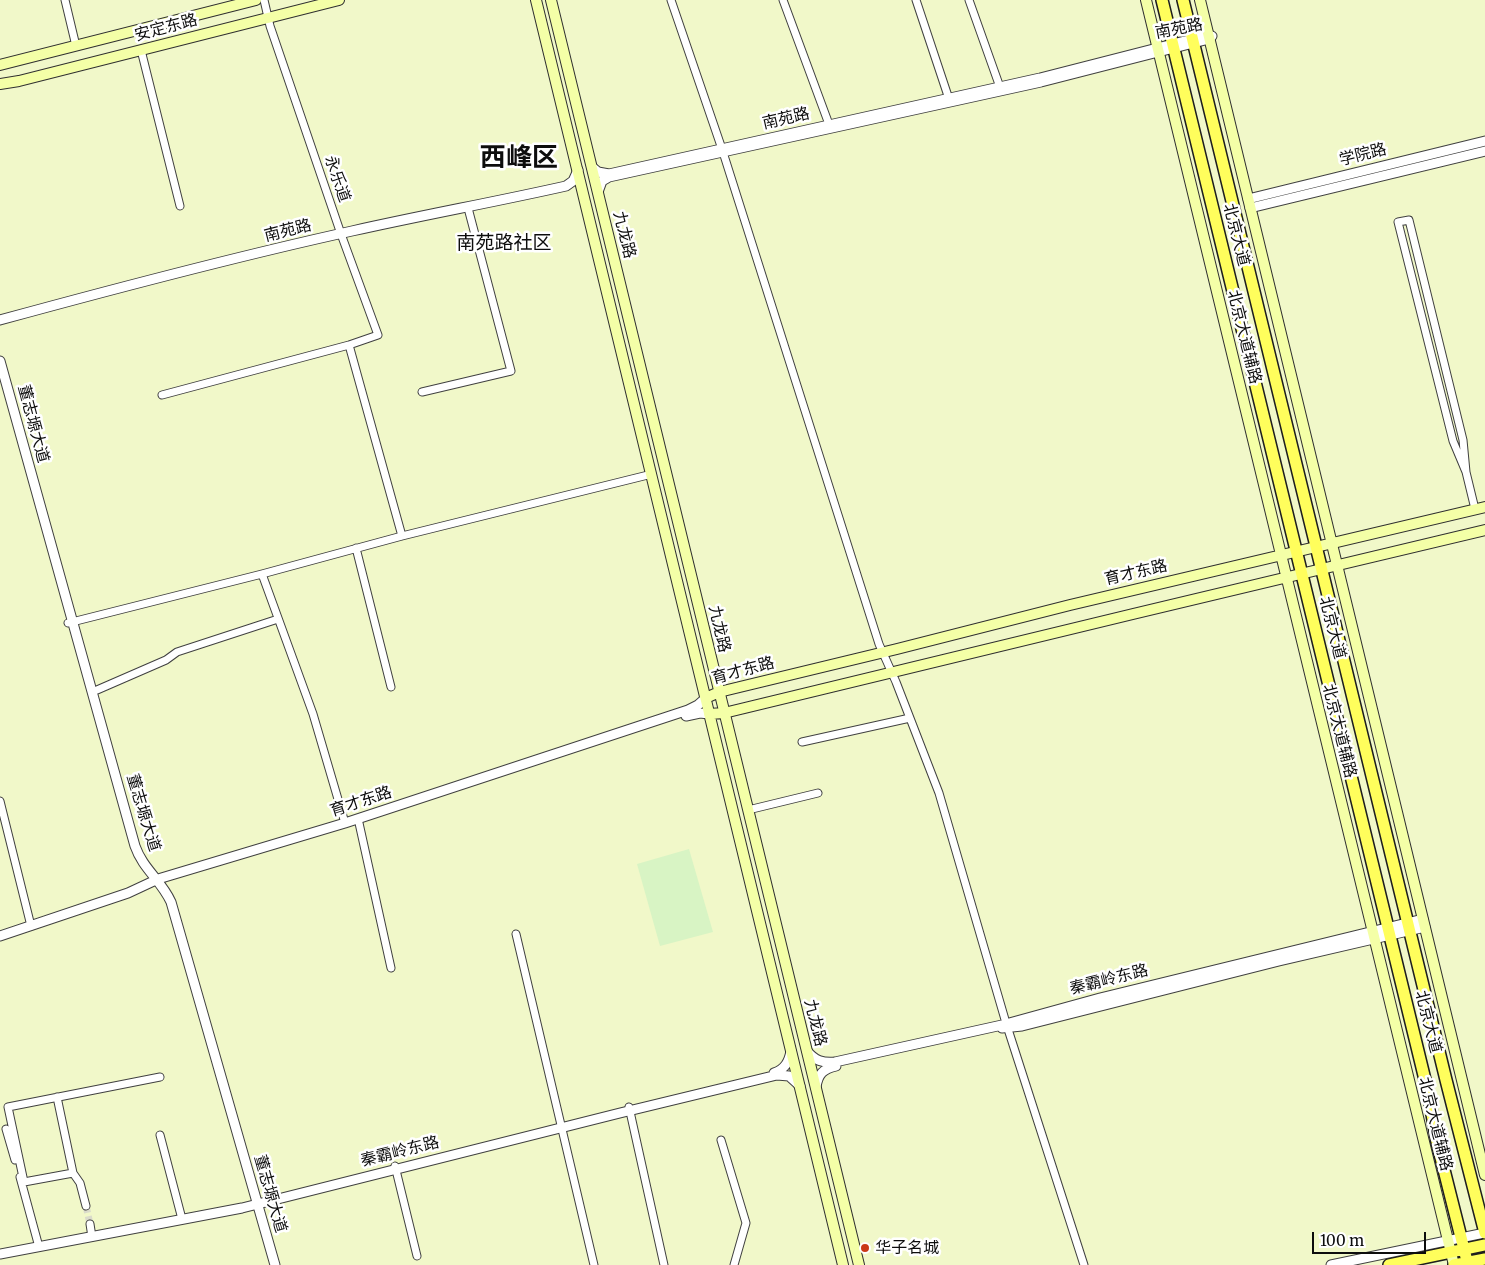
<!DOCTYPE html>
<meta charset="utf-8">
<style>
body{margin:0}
#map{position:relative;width:1485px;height:1265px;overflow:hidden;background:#feffec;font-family:Merriweather,serif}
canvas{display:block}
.scale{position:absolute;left:1312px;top:1232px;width:114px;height:22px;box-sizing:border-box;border:2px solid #0d0d0d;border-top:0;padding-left:6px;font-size:15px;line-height:18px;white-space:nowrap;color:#0d0d0d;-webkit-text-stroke:4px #fff;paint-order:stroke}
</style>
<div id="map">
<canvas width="1485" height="1265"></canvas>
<div class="scale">100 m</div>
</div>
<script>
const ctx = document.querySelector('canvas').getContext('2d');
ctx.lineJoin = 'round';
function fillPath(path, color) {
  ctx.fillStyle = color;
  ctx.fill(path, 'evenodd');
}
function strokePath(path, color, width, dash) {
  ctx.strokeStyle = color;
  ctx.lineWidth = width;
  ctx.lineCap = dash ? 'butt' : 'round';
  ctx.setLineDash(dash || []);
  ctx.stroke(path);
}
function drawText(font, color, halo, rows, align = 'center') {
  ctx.font = font + ' Merriweather,"Noto Sans SC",serif';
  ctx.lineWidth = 5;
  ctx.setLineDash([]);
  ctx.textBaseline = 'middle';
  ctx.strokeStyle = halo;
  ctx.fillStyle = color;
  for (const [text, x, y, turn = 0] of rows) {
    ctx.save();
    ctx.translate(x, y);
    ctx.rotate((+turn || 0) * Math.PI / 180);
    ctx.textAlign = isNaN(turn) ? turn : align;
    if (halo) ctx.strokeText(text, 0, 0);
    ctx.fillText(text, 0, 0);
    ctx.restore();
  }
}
const farmland = new Path2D(`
 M0,0h1485v1265h-1485z`);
const pitch = new Path2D(`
 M689,849l24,83 -53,14 -23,-82z`);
const minorTunnel = new Path2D(`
 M86,1206l4,18`);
const minor = new Path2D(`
 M65,0l11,46
 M671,0l51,149 157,495 17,38 43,111 67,230 78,242
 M783,0l47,127
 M916,0l34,102
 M969,0l32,90
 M141,50l39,156
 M349,345l53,191
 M422,392l89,-21 -43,-163
 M162,395l187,-50 29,-10 -37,-101 -71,-208 -6,-26
 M1466,472l-3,-32 -54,-220 -11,2 55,219 13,31 9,37
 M356,548l35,139
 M262,574l51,140 32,109
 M68,623l194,-49 140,-38 250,-62
 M97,690l69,-30 11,-8 101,-33
 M802,742l108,-24
 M0,801l31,125
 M748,810l70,-17
 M359,823l32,145
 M516,934l78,331
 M57,1097l16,76 7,10 6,23
 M629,1107l35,158
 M6,1129l9,31
 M160,1135l22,84
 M721,1140l25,83 -12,42
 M395,1166l22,90
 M73,1173l-49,9 -16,-75 152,-30
 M20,1177l19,70
 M90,1224l2,13`);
const tertiary = new Path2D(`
 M592,167l6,5 11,2 431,-96 168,-43 4,1 -3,3 -168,43 -432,95 -7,4 -4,11
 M1248,199l237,-58
 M1250,208l235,-57
 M0,320c117,-32 234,-63 352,-89 71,-16 143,-29 214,-45l7,-5 5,-11
 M0,361l135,485c8,23 26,34 36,56l104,363
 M686,716l14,-3 9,1
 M0,936l128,-43 30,-14 187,-56 343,-113 10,-5 8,-7
 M1002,1028l20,-2 257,-65 146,-34
 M807,1051c8,10 16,12 28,11l167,-37 98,-27 323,-79
 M774,1073c11,-4 15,-11 17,-22
 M816,1087c2,-13 7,-18 20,-21
 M0,1254l242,-46 378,-95 157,-38 12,1 11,10
 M1331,1265l154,-32`);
const secondary = new Path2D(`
 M536,0l307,1265
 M551,0l308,1265
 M1146,0l308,1265
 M1200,0l285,1175
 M0,65l256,-65
 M0,84l19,-3 320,-81
 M706,698l13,-6 178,-43 173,-44 415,-98
 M709,714l15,-1c137,-32 273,-66 409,-99 117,-29 235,-55 352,-84`);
const primary = new Path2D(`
 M1162,0l266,1092 9,50 31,123
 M1183,0l263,1080 39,153
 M1389,1265l96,-20
 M1454,1265l31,-6`);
const markers = [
 [865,1248,5,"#ca3917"]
];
const streetNames = [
 ["安定东路",166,28,-15],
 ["南苑路",1179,29,-11],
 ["南苑路",786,119,-13],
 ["学院路",1363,155,-14],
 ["永乐道",337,179,71],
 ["南苑路",288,231,-14],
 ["九龙路",624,235,76],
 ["北京大道",1236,235,76],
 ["北京大道辅路",1244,337,76],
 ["董志塬大道",33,424,75],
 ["育才东路",1136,573,-13],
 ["北京大道",1332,628,76],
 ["九龙路",719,629,77],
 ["育才东路",743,671,-15],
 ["北京大道辅路",1339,731,76],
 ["育才东路",361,802,-18],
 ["董志塬大道",143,813,73],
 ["秦霸岭东路",1109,980,-14],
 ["北京大道",1428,1022,76],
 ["九龙路",815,1023,76],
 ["北京大道辅路",1435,1124,76],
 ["秦霸岭东路",400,1152,-14],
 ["董志塬大道",270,1194,74]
];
const poiNames = [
 ["华子名城",875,1248]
];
const quarterNames = [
 ["南苑路社区",504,244]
];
const townNames = [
 ["西峰区",519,159]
];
fillPath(farmland, '#f1f8c9');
fillPath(pitch, '#d8f4c4');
strokePath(minorTunnel, '#dadbcb', 7, [7, 3.5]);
strokePath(minor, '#404040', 9);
strokePath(tertiary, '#404040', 11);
strokePath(secondary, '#2f2f2f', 12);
strokePath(primary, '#1e1e1e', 14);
strokePath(minor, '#fff', 7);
strokePath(tertiary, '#fff', 9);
strokePath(secondary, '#f4ffa7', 10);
strokePath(primary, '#fffe5c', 11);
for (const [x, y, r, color] of markers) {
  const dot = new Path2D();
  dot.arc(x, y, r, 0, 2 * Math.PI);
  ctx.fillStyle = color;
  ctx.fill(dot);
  strokePath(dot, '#fff', 2);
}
drawText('16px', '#0d0d0d', '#fff', streetNames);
drawText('16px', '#0d0d0d', '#fff', poiNames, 'left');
drawText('19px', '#0d0d0d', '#fff', quarterNames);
drawText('bold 26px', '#0d0d0d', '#fff', townNames);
</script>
